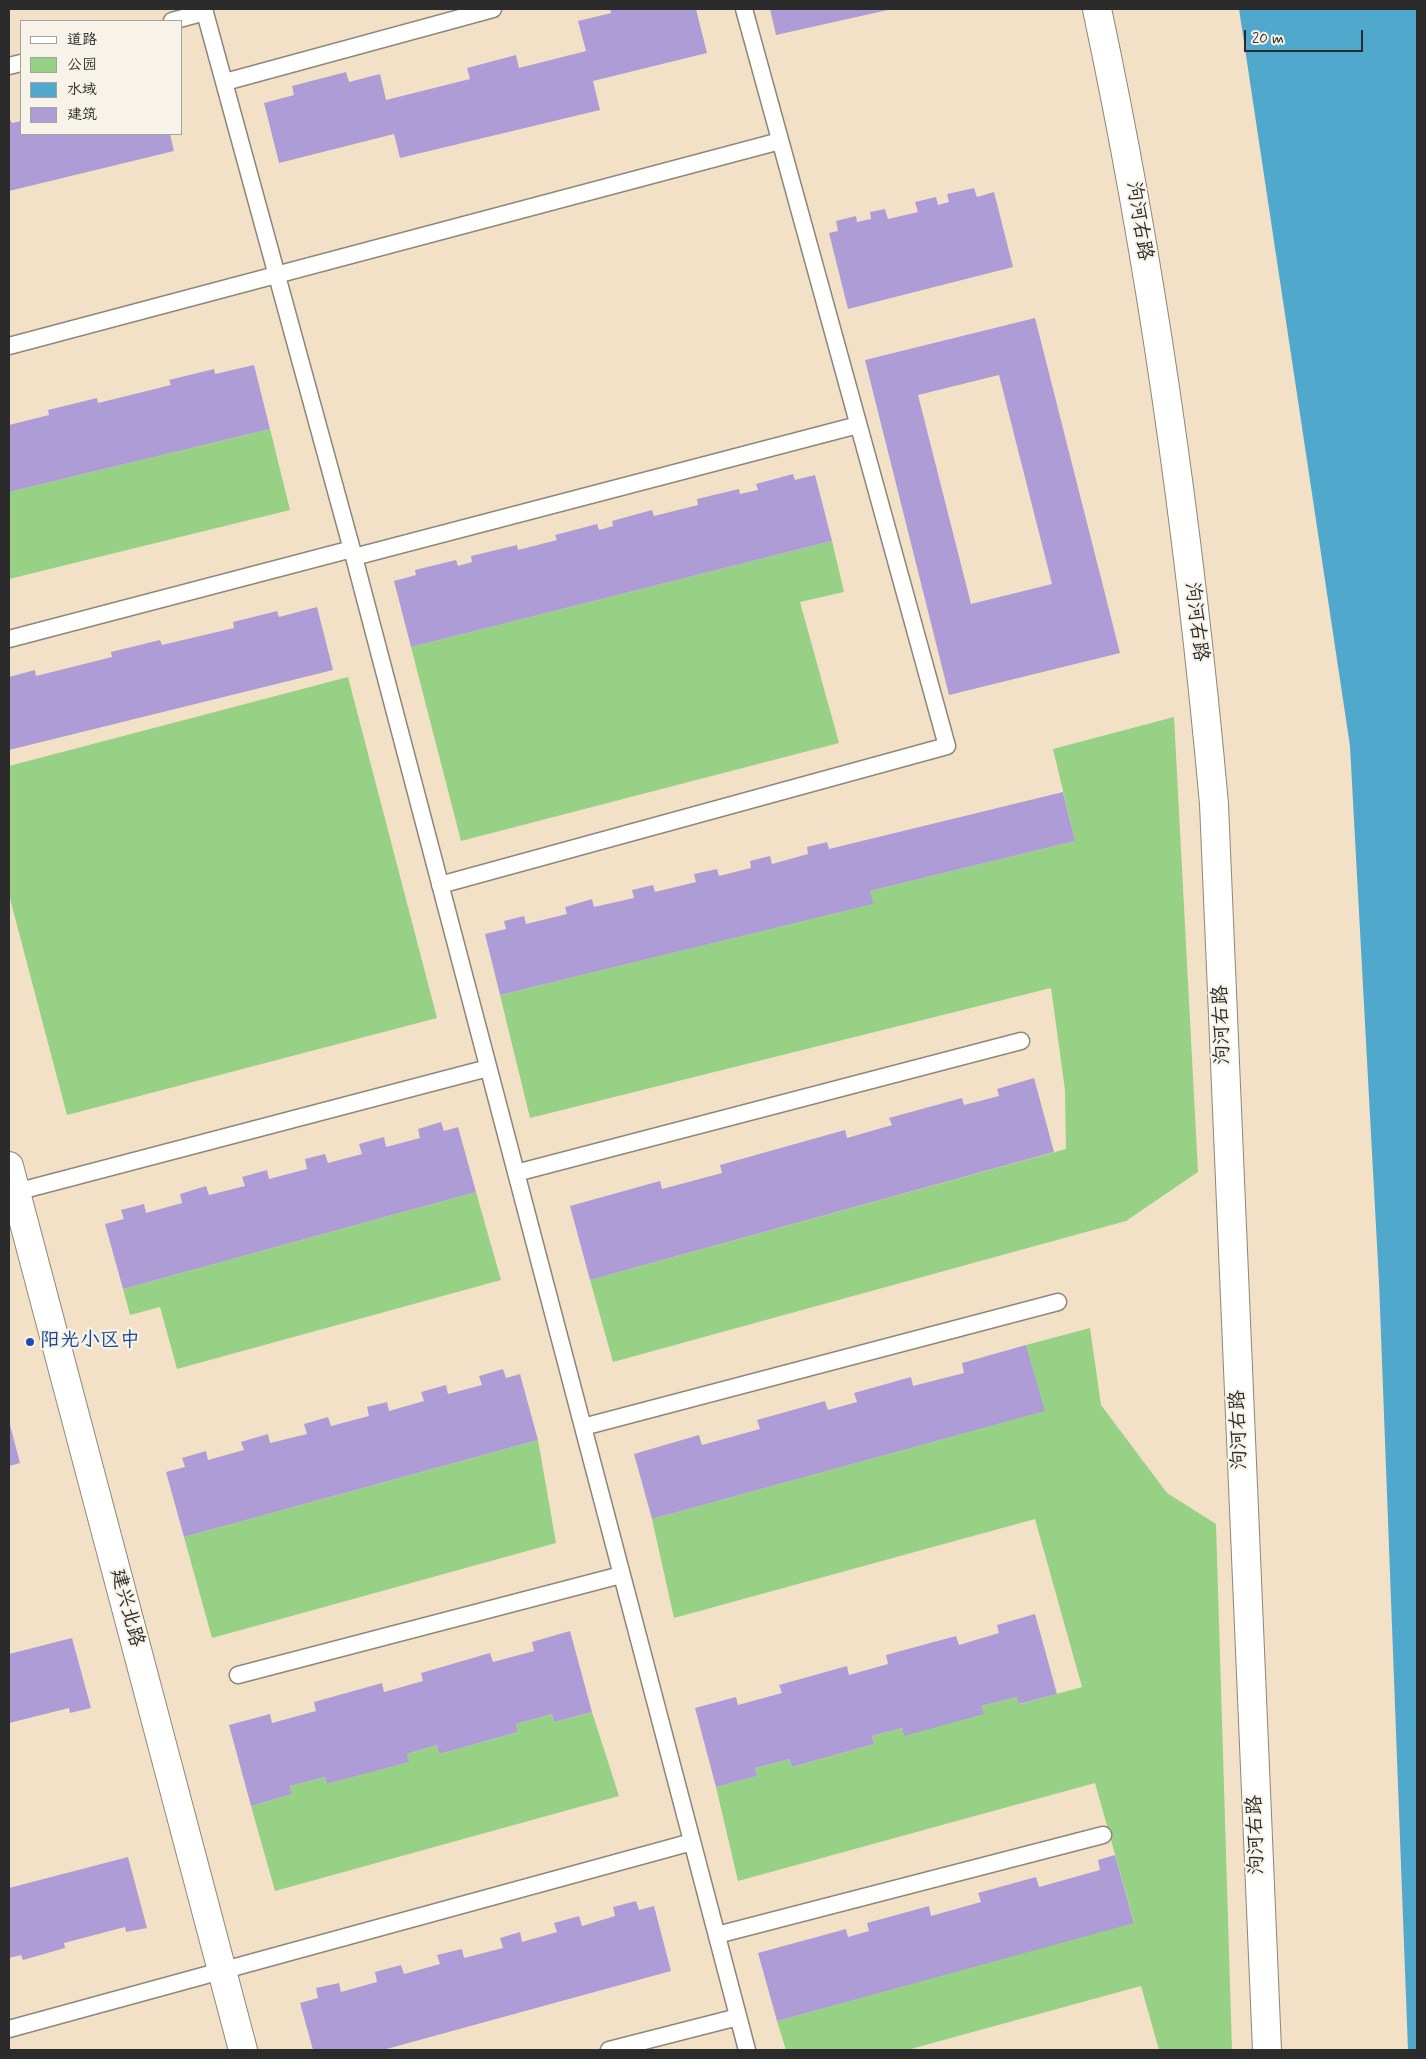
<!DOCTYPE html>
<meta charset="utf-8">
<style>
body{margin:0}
#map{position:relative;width:1426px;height:2059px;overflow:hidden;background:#f3e1c7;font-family:Mynerve,"LXGW WenKai TC",sans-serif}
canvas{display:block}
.frame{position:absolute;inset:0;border:10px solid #2b2b2b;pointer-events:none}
.legend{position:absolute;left:20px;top:20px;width:162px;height:115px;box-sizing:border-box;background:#f7f3e8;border:1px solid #a5a39c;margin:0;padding:6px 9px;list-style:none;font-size:15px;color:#2b2b2b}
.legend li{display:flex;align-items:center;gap:10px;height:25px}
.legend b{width:25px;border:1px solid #a5a39c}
.scale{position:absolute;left:1244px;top:30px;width:119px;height:22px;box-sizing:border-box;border:2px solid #2b2b2b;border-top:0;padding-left:6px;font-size:15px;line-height:18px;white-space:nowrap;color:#2b2b2b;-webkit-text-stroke:4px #f7f3e8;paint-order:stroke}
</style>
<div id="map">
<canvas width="1426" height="2059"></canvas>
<div class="frame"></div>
<ul class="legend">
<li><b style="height:6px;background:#fff"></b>道路</li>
<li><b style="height:14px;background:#96d185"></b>公园</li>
<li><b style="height:14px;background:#50a8cd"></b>水域</li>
<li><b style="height:14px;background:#ae9cd7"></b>建筑</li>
</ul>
<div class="scale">20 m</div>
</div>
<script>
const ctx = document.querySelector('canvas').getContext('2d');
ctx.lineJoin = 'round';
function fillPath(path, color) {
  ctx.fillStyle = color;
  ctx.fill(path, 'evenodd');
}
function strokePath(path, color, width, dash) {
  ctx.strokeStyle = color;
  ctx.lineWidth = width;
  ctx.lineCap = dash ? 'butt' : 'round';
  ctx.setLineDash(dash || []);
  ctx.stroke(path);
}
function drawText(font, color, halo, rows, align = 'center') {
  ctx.font = font + ' Mynerve,"LXGW WenKai TC",sans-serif';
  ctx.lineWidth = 4.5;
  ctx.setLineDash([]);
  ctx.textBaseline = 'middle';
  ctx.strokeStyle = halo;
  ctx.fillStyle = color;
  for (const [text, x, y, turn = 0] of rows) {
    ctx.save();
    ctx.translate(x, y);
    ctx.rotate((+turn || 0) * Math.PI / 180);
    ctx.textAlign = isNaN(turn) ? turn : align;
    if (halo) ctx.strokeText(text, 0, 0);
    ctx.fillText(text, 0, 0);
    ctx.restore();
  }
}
const green = new Path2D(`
 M270,429l20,81 -281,69v-87z
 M832,541l12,51 -44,10 39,141 -378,98 -50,-194z
 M348,677l89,341 -370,97 -58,-220v-129z
 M1174,717l24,455 -72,49 -513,141 -23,-82 476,-131 -1,-59 -14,-102 -521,130 -30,-123 372,-91 -2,-13 205,-50 -22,-92z
 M476,1192l25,88 -324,89 -17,-62 -30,8 -7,-26z
 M1090,1328l11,77 66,88 49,31 16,526h-73l-18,-64 -234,64h-121l-9,-29 357,-99 -39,-139 -357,98 -22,-94 41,-11 -2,-8 35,-9 2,8 82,-23 -2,-8 30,-8 2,7 77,-29 36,-9 3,7 62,-17 -47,-168 -361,99 -22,-99 392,-108 -18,-66z
 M538,1440l18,103 -344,95 -28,-101z
 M592,1712l27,84 -344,95 -24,-85 41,-12 -2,-8 35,-9 2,7 81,-22 -1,-8 30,-9 2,9 79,-22 -2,-8 36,-10 2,8z`);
const water = new Path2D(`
 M1239,9h178v2041h-9l-29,-768 -29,-536z`);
const building = new Path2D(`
 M610,9h86l11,44 -114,28 7,29 -200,48 -6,-24 -115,29 -15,-60 30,-8 -2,-9 54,-14 3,10 31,-8 6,26 84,-21 -3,-11 49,-13 3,13 67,-17 -8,-30 33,-8z
 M770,9h118v1l-112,25z
 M9,118l3,5 9,-2v13h149l4,17 -165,40z
 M974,188l3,9 17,-5 19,75 -165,42 -19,-76 9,-2 -2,-10 20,-5 1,6 14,-3 -1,-7 15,-3 3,10 30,-7 -3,-10 21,-5 2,8 11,-3 -2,-8z
 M1035,318l85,335 -171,42 -84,-335zM999,375l53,209 -81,20 -53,-209z
 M254,365l16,64 -261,63v-67l40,-10 -1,-5 49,-12 1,5 73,-18 -2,-5 45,-11 1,5z
 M793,474l2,6 20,-5 17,66 -421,106 -17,-66 22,-6 -1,-5 41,-10 2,6 14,-4 -1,-6 46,-11 1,5 39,-10 -2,-5 42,-11 2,6 14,-4 -1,-5 40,-11 2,6 44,-11 -1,-6 42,-10 1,5 18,-4 -2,-6z
 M317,607l16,63 -324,80v-73l26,-7 1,6 76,-19 -1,-5 49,-12 2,5 72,-17 -1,-6 44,-11 2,6z
 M1063,792l12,49 -205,50 3,13 -373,91 -15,-61 21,-5 -2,-8 20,-5 2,8 41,-10 -2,-7 27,-8 2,8 40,-9 -2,-8 21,-5 2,7 41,-10 -2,-8 23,-5 2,7 32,-8 -1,-7 20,-5 2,8 36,-10 -1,-7 20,-5 2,7z
 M1034,1078l20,74 -464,128 -20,-74 90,-25 2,8 60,-16 -2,-8 125,-35 2,8 45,-13 -3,-7 73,-20 2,7 35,-9 -2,-7z
 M441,1122l3,9 14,-4 18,65 -353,97 -18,-65 19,-5 -3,-9 23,-6 2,9 36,-10 -2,-9 26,-8 3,9 36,-9 -3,-9 25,-7 2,9 38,-10 -2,-10 20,-5 3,9 34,-9 -3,-10 25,-7 2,10 34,-9 -2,-9z
 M1026,1345l19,66 -393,108 -18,-65 65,-19 3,10 58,-16 -3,-9 68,-19 3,9 29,-8 -3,-9 57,-16 2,9 51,-13 -2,-10z
 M503,1369l3,9 14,-4 18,66 -354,97 -18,-65 19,-5 -3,-9 24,-7 2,9 36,-10 -3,-8 27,-8 2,9 37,-9 -3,-10 24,-7 3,9 38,-10 -2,-9 20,-5 2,9 35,-10 -3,-9 25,-7 2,9 34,-9 -3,-9z
 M9,1421l11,42 -11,3z
 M1035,1614l22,80 -38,10 -2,-7 -36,9 3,8 -80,22 -2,-8 -30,8 2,8 -82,23 -2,-8 -35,9 2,8 -41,11 -21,-79 41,-11 2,8 44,-12 -3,-8 68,-19 2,9 39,-11 -2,-9 70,-19 3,9 40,-12 -2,-8z
 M570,1631l22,81 -38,10 -2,-8 -36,10 2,8 -79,22 -2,-9 -30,9 2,8 -82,22 -2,-7 -35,9 2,8 -41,12 -22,-81 41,-11 2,9 44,-12 -2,-9 68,-19 2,9 39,-11 -2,-8 69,-20 3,9 41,-11 -2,-9z
 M72,1638l19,70 -21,5 -1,-5 -60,15v-69z
 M1115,1855l19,68 -357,98 -19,-68 88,-24 2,8 21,-6 -2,-8 62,-17 2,10 50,-14 -3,-9 58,-16 3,10 61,-17 -2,-10z
 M128,1857l19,71 -21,4 -1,-5 -61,16 1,5 -42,12 -2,-5 -12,3v-70z
 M636,1901l3,9 15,-4 17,65 -288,79h-70l-13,-47 18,-5 -2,-10 23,-5 2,9 36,-10 -2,-10 26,-7 3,9 36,-10 -3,-9 25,-6 2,9 39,-10 -3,-10 20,-6 2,10 35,-10 -3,-9 25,-7 3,10 33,-10 -2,-9z`);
const lane = new Path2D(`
 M204,9l150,548 393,1493
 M172,21l33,-9
 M9,66l12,-3
 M225,82l268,-73
 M9,346l771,-205
 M354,557l504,-132
 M9,639l343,-90
 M440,885l507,-139 -203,-737
 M516,1173l505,-132
 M16,1192l472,-124
 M583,1427l475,-125
 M238,1675l383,-100
 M717,1935l386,-100
 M9,2029l683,-187
 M609,2050l129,-33`);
const street = new Path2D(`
 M1097,9c56,262 93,528 117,795l53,1246`);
const secondary = new Path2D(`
 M9,1166l234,884`);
const markers = [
 [30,1342,5,"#1a4fb4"]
];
const streetNames = [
 ["泃河右路",1138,221,81],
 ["泃河右路",1195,622,83],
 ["泃河右路",1223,1025,-92],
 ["泃河右路",1240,1430,-92],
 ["建兴北路",126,1608,75],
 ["泃河右路",1257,1835,-92]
];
const transitNames = [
 ["阳光小区中",40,1342]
];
fillPath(green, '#96d185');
fillPath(water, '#50a8cd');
fillPath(building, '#ae9cd7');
strokePath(lane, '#8f8679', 19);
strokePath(street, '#8f8679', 30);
strokePath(secondary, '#8f8679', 30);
strokePath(lane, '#fff', 16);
strokePath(street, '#fff', 28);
strokePath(secondary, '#fff', 28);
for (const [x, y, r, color] of markers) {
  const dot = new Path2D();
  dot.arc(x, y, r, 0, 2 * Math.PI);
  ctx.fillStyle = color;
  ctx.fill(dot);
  strokePath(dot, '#f7f3e8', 2);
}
drawText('20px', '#2b2b2b', '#f7f3e8', streetNames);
drawText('20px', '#164399', '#f7f3e8', transitNames, 'left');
</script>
